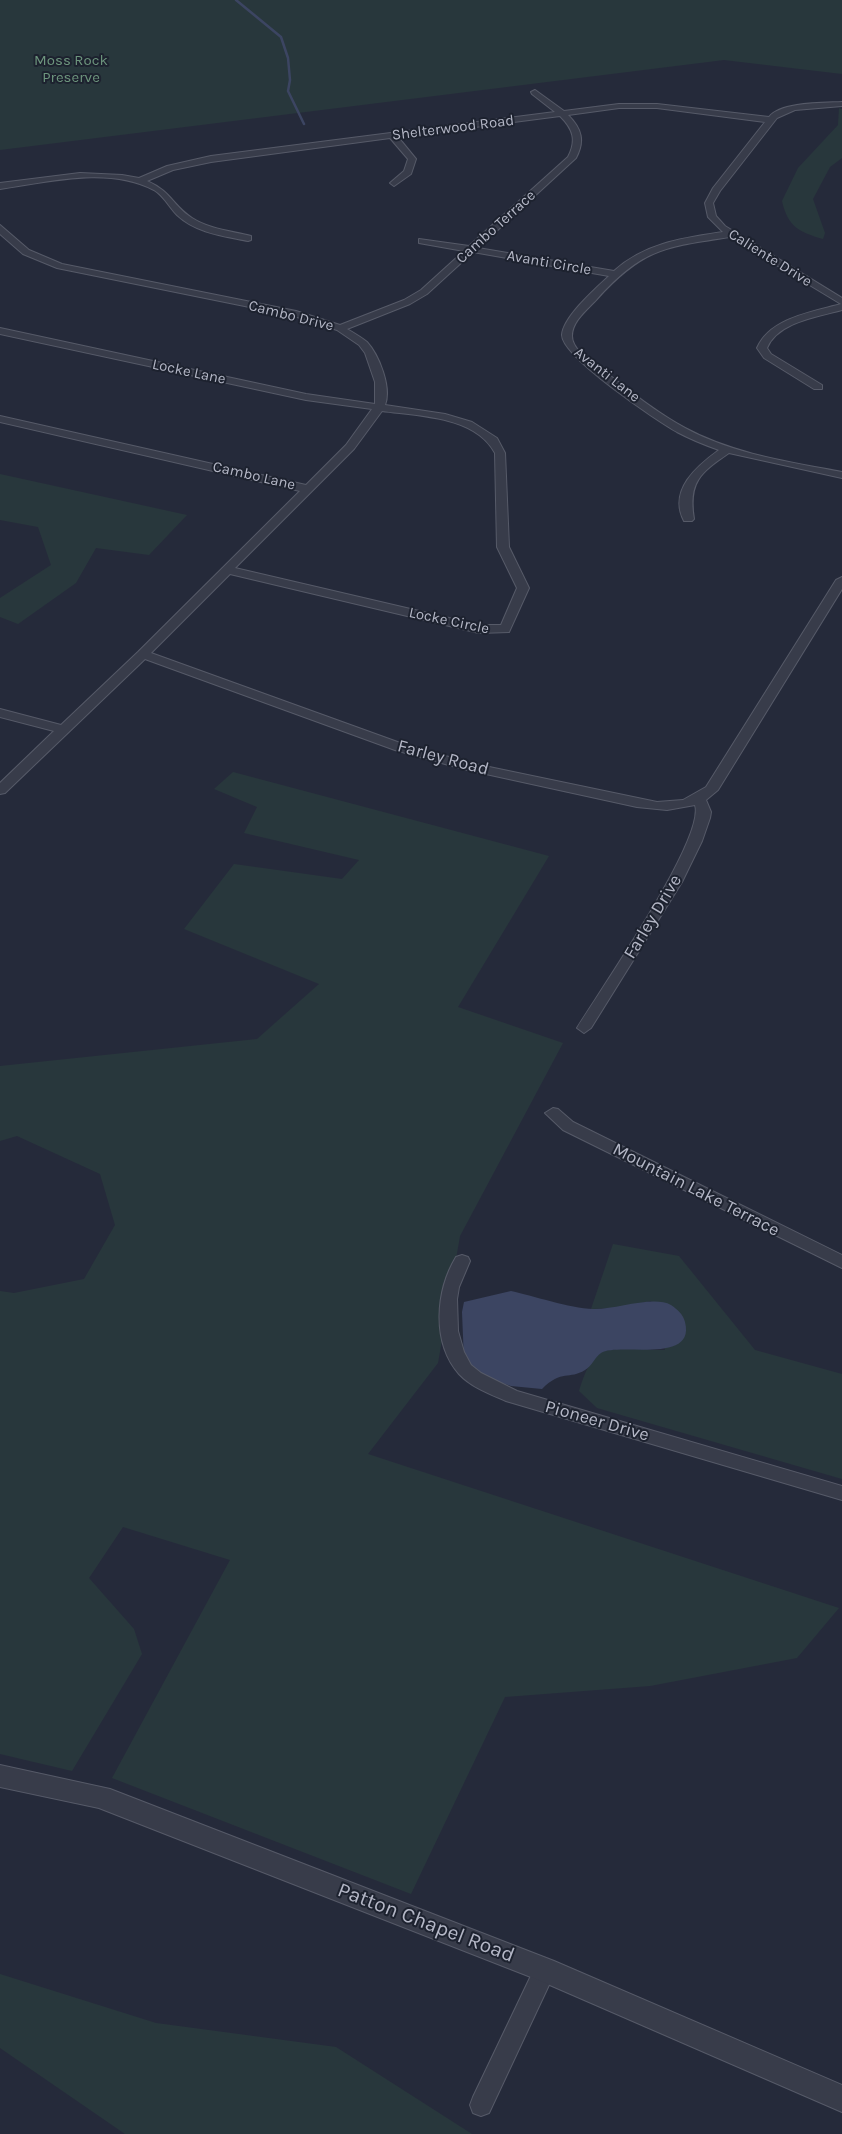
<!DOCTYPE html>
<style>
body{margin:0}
canvas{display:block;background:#252a3a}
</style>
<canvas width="842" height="2134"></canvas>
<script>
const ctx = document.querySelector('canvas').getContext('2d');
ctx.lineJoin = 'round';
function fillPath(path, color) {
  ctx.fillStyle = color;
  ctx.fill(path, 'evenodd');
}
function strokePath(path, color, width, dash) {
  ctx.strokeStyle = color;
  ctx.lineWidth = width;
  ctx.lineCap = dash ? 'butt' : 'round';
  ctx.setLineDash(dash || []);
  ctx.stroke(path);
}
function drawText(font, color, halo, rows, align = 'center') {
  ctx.font = font + ' Karla,sans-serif';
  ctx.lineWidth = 4;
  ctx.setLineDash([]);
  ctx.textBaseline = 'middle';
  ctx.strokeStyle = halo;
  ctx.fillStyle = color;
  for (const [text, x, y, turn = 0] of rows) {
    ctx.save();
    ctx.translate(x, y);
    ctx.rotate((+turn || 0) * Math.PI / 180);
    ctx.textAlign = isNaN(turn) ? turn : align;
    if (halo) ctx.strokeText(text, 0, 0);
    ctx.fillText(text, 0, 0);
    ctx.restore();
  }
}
const green = new Path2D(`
 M0,0h842v74l-118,-14 -724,90z
 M839,108l3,1v49l-12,9 -17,32 12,34 -2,6c-24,-7 -35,-12 -41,-38l16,-33 40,-43z
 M0,474l187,41 -38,40 -53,-7 -20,35 -58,41 -18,-7v-19l51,-33 -13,-38 -38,-7z
 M233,772l316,84 -91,151 105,36 -103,193 -22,127 -70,91 471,154 -42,50 -147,28 -145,11 -94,197 -299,-116 118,-218 -107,-33 -34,51 45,51 8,25 -70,117 -72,-17v-463l14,2 70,-14 31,-54 -15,-51 -83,-38 -17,5v-75l257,-27 62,-55 -135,-55 50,-65 108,15 17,-19 -115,-27 13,-26 -43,-18z
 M613,1244l66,12 76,94 87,24v105l-245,-71 -18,-17c4,-12 10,-33 23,-39 15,-6 47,-2 63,-2l-14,-49 -33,7 -27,1z
 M0,1974l156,49 180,24 136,87h-347l-125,-86z`);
const water = new Path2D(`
 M511,1291c23,5 58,17 82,18 22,1 60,-14 78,-4 7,5 12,9 14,17 11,43 -67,20 -84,31 -6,4 -9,13 -16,17 -16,10 -23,-1 -43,19l-31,-3 -33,-11 -14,-15 -2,-48 2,-10z`);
const stream = new Path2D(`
 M236,0l45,37 7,21 2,22 -2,11 16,33`);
const minor = new Path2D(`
 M535,90l29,21 55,-7h38l112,13c12,-15 54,-14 73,-15v4l-47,4 -18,8 -57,73 -7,12 3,13 9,10 117,72v12c-25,7 -64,12 -75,38l4,6 51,31v4h-8l-50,-31 -7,-10c13,-30 55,-36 84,-44l-111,-67c-65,10 -87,11 -133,62 -9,10 -25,22 -25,37 0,15 22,27 32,35 26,20 53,42 81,57 48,26 104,34 157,44v6l-113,-25c-29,20 -41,29 -35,66l-2,2h-8c-16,-31 13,-55 35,-71 -14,-5 -29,-11 -42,-18 -21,-12 -115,-75 -115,-97 1,-18 34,-47 47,-59l-136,-24 -46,42 -17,10 -63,25c7,4 14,8 20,13 12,13 25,46 18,63l60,9 27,8 25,16 8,15 4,94 20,41 -20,44 -30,1 -249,-59 -79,79 252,91 67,19 187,39 26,-2 23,-13 130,-207 6,-3v12l-124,201 -12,10 5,12 -1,6 -8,23 -20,41 -91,146 -7,5 -7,-5c22,-36 129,-190 118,-223l-28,5 -30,-3 -174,-38 -68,-19 -250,-91 -140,134 -5,1v-11l54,-52 -54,-14v-8l61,16 77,-73 162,-161 -300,-69v-6l306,69 40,-40 26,-36 -66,-9 -306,-66v-6l306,66 69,10v-22l-10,-29 -6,-8 -22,-15 -43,-14 -237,-48 -34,-14 -23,-20v-9l29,25 33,14 234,47 44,14 64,-25 17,-10 43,-39 -45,-8v-4l50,7 99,-89c9,-17 5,-28 -8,-41l-162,21 18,22 -5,15 -17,12 -4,-3 14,-12 4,-12 -18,-21 -179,24 -38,8 -26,11c25,11 25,24 45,37 17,11 39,13 59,18v4l-3,1c-24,-5 -52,-8 -71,-26 -8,-8 -13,-19 -23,-25 -46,-24 -105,-8 -154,-1v-6l80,-10 42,2 17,3 28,-12 44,-10 344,-44 -23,-18 -1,-2zM619,108h38l108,14 -52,66 -8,15 3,14 15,15c-40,6 -78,11 -109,39l-136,-23 98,-90c9,-17 6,-29 -8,-43zM382,411c37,5 93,5 113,42l2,94 20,41 -16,37h-22l-244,-57 119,-119z
 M553,1108l5,1 15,13 269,133v13l-279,-138 -18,-17z
 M462,1255l6,2 2,4 -11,26 -2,12 1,32 6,21 7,13 10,8 36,18 325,95v14l-336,-99c-16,-7 -35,-14 -47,-27 -28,-32 -23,-84 -3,-117z
 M545,1960l8,3 3,7 -67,143 -8,3 -8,-3 -3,-8 3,-8 64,-134z`);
const tertiary = new Path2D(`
 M0,1765l110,24 444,172 288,124v27l-306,-133 -437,-171 -99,-21z`);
const farParknames = [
 ["Moss Rock",71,61],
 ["Preserve",71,78]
];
const farStreetnames = [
 ["Shelterwood Road",453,128,-7],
 ["Cambo Terrace",496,227,-42],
 ["Caliente Drive",770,258,32],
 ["Avanti Circle",549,263,10],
 ["Cambo Drive",291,316,14],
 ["Locke Lane",189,372,12],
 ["Avanti Lane",607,375,38],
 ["Cambo Lane",254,476,13],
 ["Locke Circle",449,621,12]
];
const streetNames = [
 ["Farley Road",443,758,15],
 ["Farley Drive",653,917,-59],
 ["Mountain Lake Terrace",696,1190,27],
 ["Pioneer Drive",597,1421,16]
];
const nearStreetnames = [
 ["Patton Chapel Road",426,1923,21]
];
fillPath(green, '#28373c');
fillPath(water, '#3c4562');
strokePath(stream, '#3c4562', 2.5);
strokePath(minor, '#565a68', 2);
strokePath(tertiary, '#565a68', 2);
fillPath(minor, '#383c4a');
fillPath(tertiary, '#383c4a');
drawText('15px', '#6d957d', '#1d222f', farParknames);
drawText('15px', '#b4b7c6', '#1d222f', farStreetnames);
drawText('18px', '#b4b7c6', '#1d222f', streetNames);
drawText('21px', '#b4b7c6', '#1d222f', nearStreetnames);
</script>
